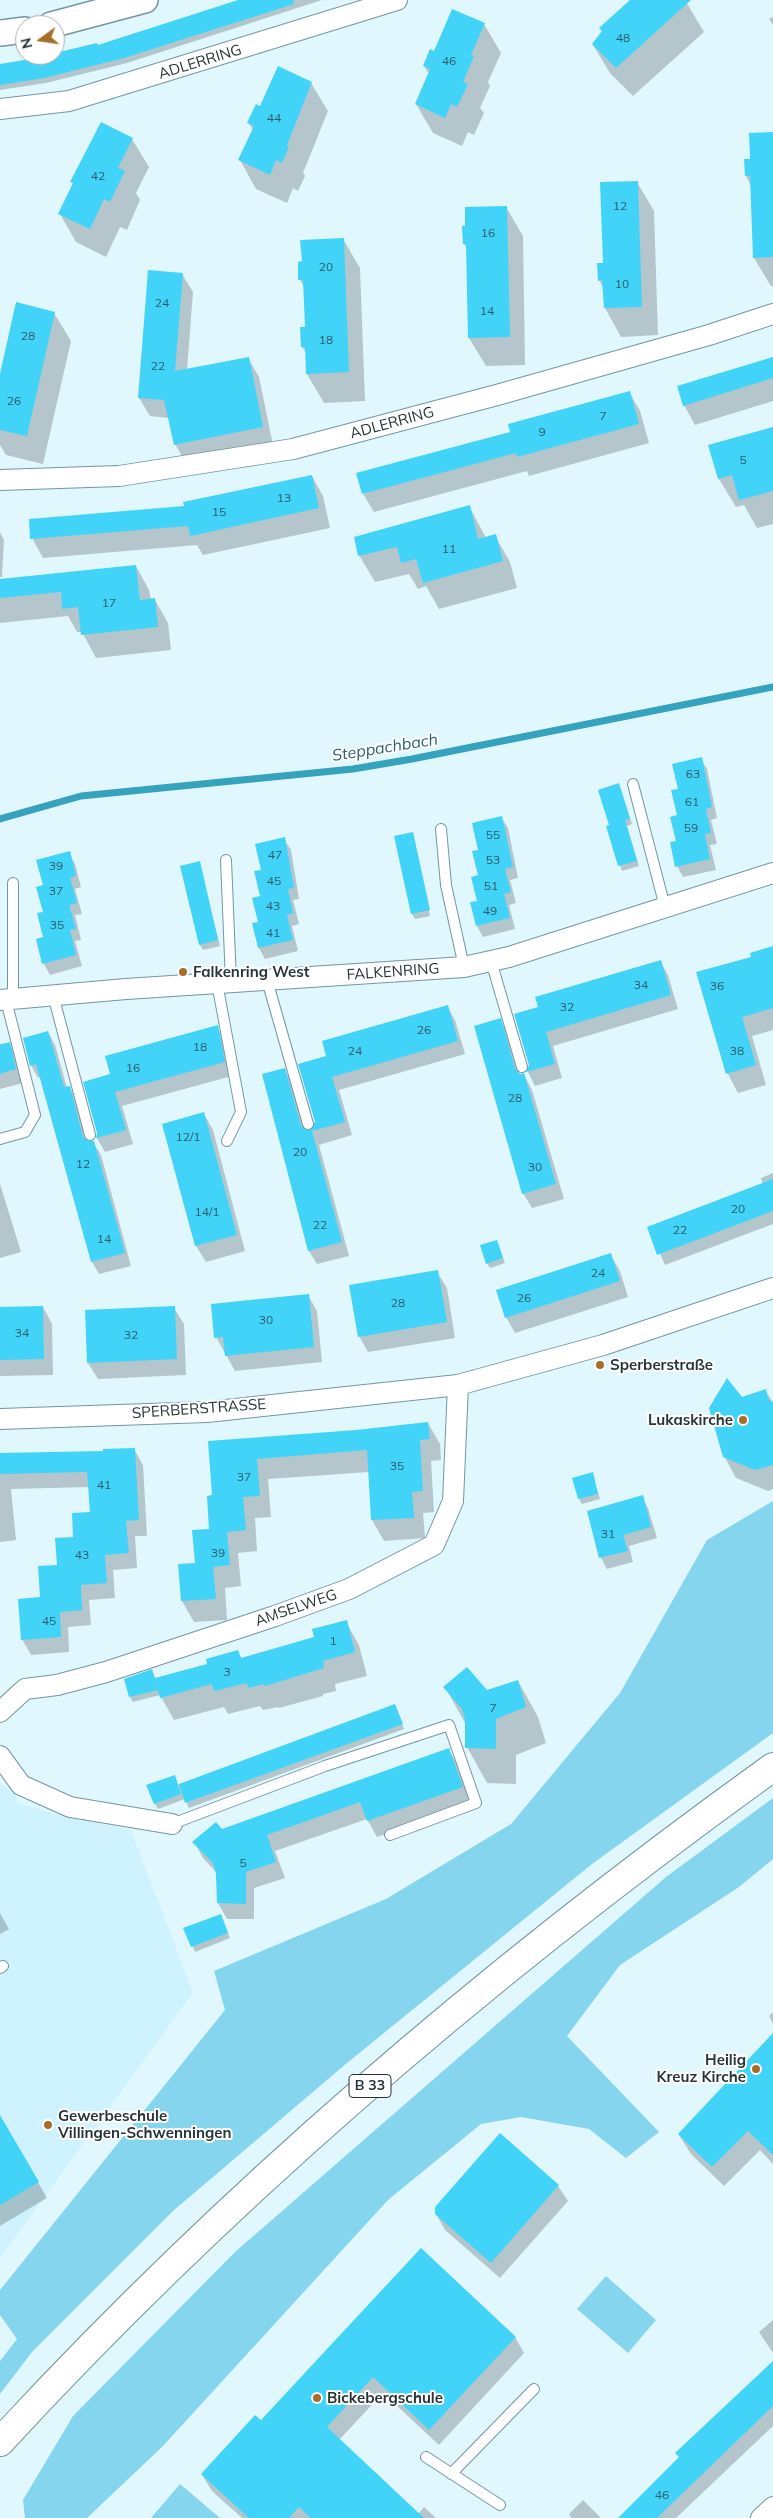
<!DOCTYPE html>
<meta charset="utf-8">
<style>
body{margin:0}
#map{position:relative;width:773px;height:2518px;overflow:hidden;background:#e1f7fe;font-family:Mulish,sans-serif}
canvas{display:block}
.north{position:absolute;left:15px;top:15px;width:50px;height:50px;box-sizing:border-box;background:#fff;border:1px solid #a8aeb0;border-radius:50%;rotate:256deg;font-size:14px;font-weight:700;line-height:20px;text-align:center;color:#263439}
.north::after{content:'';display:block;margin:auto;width:18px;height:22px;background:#a56f2a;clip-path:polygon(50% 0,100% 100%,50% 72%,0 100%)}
</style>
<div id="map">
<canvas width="773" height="2518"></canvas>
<div class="north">N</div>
</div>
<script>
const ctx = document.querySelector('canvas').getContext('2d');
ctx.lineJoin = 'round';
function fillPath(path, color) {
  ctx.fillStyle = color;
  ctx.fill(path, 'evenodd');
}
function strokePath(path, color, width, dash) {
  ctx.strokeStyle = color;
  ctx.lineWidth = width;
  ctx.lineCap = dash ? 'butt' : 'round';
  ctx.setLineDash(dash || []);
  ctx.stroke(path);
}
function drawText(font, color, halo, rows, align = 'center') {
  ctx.font = font + ' Mulish,sans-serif';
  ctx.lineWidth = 4;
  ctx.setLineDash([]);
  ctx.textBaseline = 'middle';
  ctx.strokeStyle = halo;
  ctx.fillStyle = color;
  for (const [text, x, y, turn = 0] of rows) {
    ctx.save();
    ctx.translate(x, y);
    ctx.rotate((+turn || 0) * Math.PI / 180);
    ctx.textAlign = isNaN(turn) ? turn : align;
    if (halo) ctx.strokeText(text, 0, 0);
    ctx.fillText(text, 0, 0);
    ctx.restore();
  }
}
const built = new Path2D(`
 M0,1784l14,7 4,12 37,11 76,16 62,163 -193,265z`);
const green = new Path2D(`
 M773,1501v232l-181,131 -245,199 -174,148 -141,141 -32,42v-33l17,-22 -17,-24v-25l225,-280 -11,-39 172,-72 125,-75 109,-131 87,-153z
 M773,1798v61l-34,28 -119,78 -53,71 92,96 -33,26 -37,-29 -68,-12 -40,7 -93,76 -226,247 -75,71h-62l-2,-18 50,-84 162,-164 431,-375z
 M606,2276l50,44 -28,33 -51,-44z
 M180,2484l40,34h-69z`);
const shadow = new Path2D(`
 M241,0h81l-195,63 -81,20 -46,7v-25l98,-19z
 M632,0h53l19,32 -71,64 -23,-23 -17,-28z
 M773,17v8l-4,-6z
 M484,24l17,29 -13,29 2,4 -10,22 4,5 -10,22 -6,-3 -6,14 -29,-13 -17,-29 13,-30 -5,-8 11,-14z
 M311,83l17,28 -25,62 2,3 -7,15 -5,-3 -6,15 -31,-14 -16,-29 13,-29 -4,-8 11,-15z
 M773,133v153h-2l-17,-28 -3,-72 -5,-10 -1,-16h6z
 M132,139l17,28 -13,26 4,7 -13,30 -7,-3 -14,30 -30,-15 -16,-28 13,-29 -1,-3z
 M637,182l17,29 4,124 -37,2 -16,-29 -1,-19 -5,-9z
 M506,207l17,29 2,129 -39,1 -17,-28 -2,-89 -3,-5z
 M343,239l17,29 5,133 -41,2 -17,-29v-20l-5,-7 4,-19 -2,-41 -4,-7z
 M182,274l11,18 -6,78 61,-12 11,19 14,68 -87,18 -11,-19 -6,-26 -19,-2 -11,-18z
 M54,313l17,28 -28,123 -37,-9 -6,-10v-66z
 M773,358v43l-78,24 -11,-20z
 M629,392l11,19 9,32 -120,33 -2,-5 -153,41 -11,-18 148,-61z
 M773,428v96l-16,4 -13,-23 -8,2 -17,-28 -9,-33z
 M312,476l11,20 7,32 -127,27 -6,-10 -154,13 -11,-20 153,-31z
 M469,506l17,32 9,-2 15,26 7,26 -78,21 -13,-23 -8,3 -9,-15 -34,8 -16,-27z
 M0,532l4,8 -2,37h-2z
 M136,566l13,24 2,10h4l13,23 3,27 -75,8 -14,-26h-5l-9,-16 -68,7v-42z
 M701,759l6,10 10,49 -6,2 6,24 -7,1 6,25 -33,7 -6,-11 3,-76z
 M621,790l11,34 -5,2 12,40 -17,5 -15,-44 3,-2 -11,-34z
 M501,817l7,11 10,50 -8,2 6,23 -7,2 6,24 -32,8 -6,-11 -6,-23 7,-1 2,-51z
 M413,833l17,83 -15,3 -3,-5z
 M284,839l7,11 8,49 -6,1 6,24 -7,2 6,25 -33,8 -6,-11 -6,-24 6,-1 3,-52z
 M69,853l6,11 6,23 -6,2 7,25 -7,1 6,25 -6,1 7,25 -32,9 -6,-11 -6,-24 6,-2 1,-52z
 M199,863l21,83 -17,4 -3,-5z
 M773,947v83l-21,6 14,49 -28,8 -10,-19 -30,-101 54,-16z
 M660,961l8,14 10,34 -125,37 9,32 -27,8 -7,-14 12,-64z
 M447,1007l8,13 10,34 -126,36 13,45 -33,10 30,111 -32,8 -8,-13 -46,-176 21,-6 8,14 13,47 4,2 7,-10 12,-65z
 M500,1020l9,15 11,40h4l8,15 32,109 -32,9 -9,-15z
 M217,1027l8,14 7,35 -110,30 11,38 -28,8 -8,-14 15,-63z
 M48,1032l7,13 12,43 2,-1 8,13 11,43 5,-1 8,13 30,111 -32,8 -7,-12 -51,-185 -3,1 -7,-13z
 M5,1043h4l7,14 7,26 -23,6v-45z
 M204,1114l9,16 32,121 -39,11 -10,-16z
 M773,1173v51l-108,41 -16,-37 114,-43 -2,-7z
 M0,1184l21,68 -21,6z
 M499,1246l6,17 -15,5 -3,-5z
 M610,1254l10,17 8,26 -113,36 -9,-16z
 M437,1272l10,16 8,50 -87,14 -9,-16z
 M308,1295l9,16 5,51 -87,9 -19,-34z
 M43,1307l9,17 1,51 -53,1v-68z
 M174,1308l10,16 2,51 -88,4 -10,-16z
 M766,1391l7,12v86l-5,2 -32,-13 -12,-22 18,-57z
 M428,1423l12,21 1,16 -10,1 3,51 -11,1 2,25 -41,3 -12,-21 -3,-48 -101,7 3,38 -16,1 2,33 -19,2 3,33 -16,2 2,32 -33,2 -12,-21 -3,-36 17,-1 15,-34 3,-33 -5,-55 147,-10z
 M134,1449l9,16 4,71h-12l2,32 -24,2 2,28 -26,2 2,25 -23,2 1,25 -38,3 -9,-16 36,-73 33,-53 -2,-26 -78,2 5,51 -16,2v-87l104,-3z
 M592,1474l8,25 -18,5 -3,-5z
 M642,1497l6,11 9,30 -28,8 4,16 -26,7 -6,-11 -13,-47z
 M346,1622l13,23 8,31 -32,8 1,7 -13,3v2l-44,12 -1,-1 -15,3 -3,-4 -32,8 -4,-7 -50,13 -14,-25 -27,7 -3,-5 -5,-18 27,-8 4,8 53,-14 29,-13 4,7 74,-21z
 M518,1681l20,36 8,26 -30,12v29l-29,-1 -20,-36 -2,-24 -20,-36 42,4z
 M395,1706l9,23 -215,79 -4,-9 -27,10 -3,-5 19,-28 4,9z
 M448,1749l10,16 13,38 -94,34 -10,-18 -92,32 10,27 -31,10v31h-27l-9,-16 -2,-31 -13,-14 -9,-16z
 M0,1913l9,16 -9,5z
 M223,1920l7,18 -35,14 -10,-23z
 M773,2012v12l-4,-8z
 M773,2034v130l-13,-14 -36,36 -33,-32 -12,-19z
 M0,2117l47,81 -47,28z
 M500,2134l58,52 10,15 -68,77 -55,-48 -9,-16z
 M421,2249l94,88 9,16 -85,92 -56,-52 -44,47 79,74 6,-7 12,11h-194l-30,-27 -10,-16 59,-53z
 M773,2320v33l-14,-21z
 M773,2362v64l-97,92h-56z
 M583,2500l18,18h-30l-2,-4z`);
const stream = new Path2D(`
 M0,819l81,-23 272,-27 59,-10 361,-72`);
const building = new Path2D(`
 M238,0h55l1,4 -170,54 -80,20 -44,7v-21l55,-9v-2l42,-10 1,2z
 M630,0h61l-75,68 -24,-24 10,-13 -3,-3z
 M452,9l33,14 -14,32 3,1 -11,26 5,2 -11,23 -6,-3 -6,14 -30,-14 15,-35 -7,-3 7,-17 4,2z
 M278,66l34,16 -25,63 2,1 -7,17 -6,-3 -6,15 -32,-15 16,-34 -7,-3 9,-19 4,2z
 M101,122l32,16 -15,30 7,3 -15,31 -6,-3 -14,30 -32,-15 15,-31 -3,-1z
 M773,132v125l-20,1 -3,-82h-5l-1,-17h6l-1,-26z
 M638,181l4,126 -38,1 -2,-28 -4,1 -1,-18h6l-3,-81z
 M507,206l3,131 -42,1 -2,-94h-3l-1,-18h3v-19z
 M344,238l5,134 -43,2 -1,-27h-4l-1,-20h5l-2,-47h-5v-18l4,-1 -2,-21z
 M148,270l35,3 -8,98 74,-14 14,70 -89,18 -10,-45 -26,-2z
 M16,302l39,10 -28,124 -27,-6v-56z
 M773,357v21l-90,28 -6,-20z
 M630,391l9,33 -122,33 -1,-4 -154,41 -6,-21 154,-41 -2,-8z
 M773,427v64l-34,9 -7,-25 -14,4 -10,-34z
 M312,475l7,33 -129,28 -2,-10 -158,13 -1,-20 155,-13 -1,-4z
 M470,505l8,34 18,-5 7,27 -80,22 -7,-24 -15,4 -4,-16 -39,9 -4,-19z
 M136,565l4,35 15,-2 3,29 -77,8 -3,-28 -16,2 -1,-17 -61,6v-19z
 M702,757l10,50 -6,2 5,24 -6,1 5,25 -35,8 -5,-25 6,-1 -6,-24 7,-2 -6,-25 7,-1 -6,-25z
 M619,783l11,36 -5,1 12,41 -19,5 -12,-40 10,-3 -7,2 -11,-35z
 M502,816l11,51 -8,2 6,23 -7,2 6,24 -34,8 -6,-24 7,-1 -6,-24 7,-2 -6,-24 6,-1 -6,-27z
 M413,832l17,78 -19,4 -17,-78z
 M285,837l9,51 -6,1 5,24 -6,2 6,25 -35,8 -6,-25 6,-1 -6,-24 8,-2 -6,-25 7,-1 -6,-26z
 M70,851l6,25 -6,2 7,25 -8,2 7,24 -6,1 6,25 -34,9 -6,-25 7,-2 -6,-24 6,-1 -7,-25 7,-2 -7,-25z
 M200,861l18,79 -19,5 -19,-79z
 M773,946v62l-31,9 14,48 -30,9 -30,-102 55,-15 -1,-4z
 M661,960l10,35 -125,37 9,32 -29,8 3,-7 -15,-51 24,-7 -3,-10z
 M448,1005l10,36 -126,36 13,45 -33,9 30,111 -34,9 -46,-177 23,-6 16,58 5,4h4l5,-8 -17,-58 28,-8 -4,-15z
 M501,1018l14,51 5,5 4,-1 32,111 -34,10 -48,-168z
 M218,1025l7,37 -110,30 11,38 -30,8 1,-5 -14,-51 27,-8 -5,-18z
 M48,1031l16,56 6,-1 13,51 5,4h6l31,112 -34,9 -55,-198 -6,2 -7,-28z
 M10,1042l6,27 -16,5v-29z
 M204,1112l33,123 -42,11 -33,-122z
 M773,1179v32l-116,44 -10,-28z
 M497,1240l6,18 -17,6 -6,-19z
 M611,1253l9,28 -115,37 -9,-28z
 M438,1270l9,52 -89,15 -9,-52z
 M309,1294l5,53 -89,9 -2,-19 -9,1 -3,-34z
 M43,1306l1,53 -44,1v-53z
 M175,1306l2,53 -90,4 -2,-53z
 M727,1378l15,19 24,-8 2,10 5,3v63l-18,5 -32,-13 -14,-49z
 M428,1422l2,17 -10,1 3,51 -11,1 2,26 -43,2 -4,-70 -110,9 3,37 -17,1 3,33 -19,2 3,33 -17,2 3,32 -35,2 -3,-37 17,-1 -3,-33 17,-1 -2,-33 5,-1 -4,-54 148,-11z
 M135,1448l4,72 -13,1 3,32 -24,2 2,28 -26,2 1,25 -22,2 1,25 -40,3 -3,-41 22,-2 -2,-31 19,-1 -2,-27 18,-1 -1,-24 18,-1 -3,-40 -87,2v-21l103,-2v-2z
 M593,1472l5,22 -20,5 -6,-21z
 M643,1495l8,32 -28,8 5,16 -29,7 -12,-47z
 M347,1620l8,32 -32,9 1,7 -59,18 -1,-2 -16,4 -1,-5 -33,8 -2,-7 -52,14 -5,-20 52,-14 -1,-5 32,-9 3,8 73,-21 -2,-8z
 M467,1667l20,23 31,-10 8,27 -30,12v30l-31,-1v-28l-3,-11 -19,-22z
 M152,1669l6,21 -29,7 -5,-18z
 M395,1704l8,20 -218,79 -6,-19z
 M449,1748l14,39 -96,34 -7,-19 -93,33 9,27 -30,10v32l-29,-1 -1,-29 -3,-11 -21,-21 24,-20 6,7z
 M175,1775l6,19 -27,10 -8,-19z
 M221,1914l7,19 -37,14 -8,-19z
 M773,2033v122l-25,-24 -36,36 -34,-33z
 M0,2115l39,67 -39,23z
 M500,2133l59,52 -68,78 -56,-49v-7z
 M421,2248l95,89 -87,93 -56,-53 -46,50 97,91h-113l-12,-11 -10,11h-40l-48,-44 54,-59 6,5z
 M773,2361v45l-116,112h-39l61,-61 -4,-4z`);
const service = new Path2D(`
 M633,784l32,123
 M441,829l5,56 18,82
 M226,860l5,122
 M13,883v116
 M491,961l31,106
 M267,980l41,144
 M217,983l24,129 -14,29
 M53,995l37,140
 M0,1139l25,-7 10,-17 -29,-115
 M172,1824l153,-58 124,-41 27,78 -86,32
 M0,1968l3,-2
 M426,2457l74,48
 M451,2474l83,-85`);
const minor = new Path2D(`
 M0,109l69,-8 328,-101
 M0,480l119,-4 174,-27 204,-54 212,-60 64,-21
 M0,1000l126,-11 338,-22 45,-10 264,-84
 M0,1419l207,-7 251,-27 145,-40 170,-57
 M0,1712l25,-23 32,-4 49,-13 169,-56 74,-27 85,-44 19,-44 5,-116
 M0,1756l21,29 49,22 102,17
 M761,2518l12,-11`);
const tertiary = new Path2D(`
 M51,25l94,-25
 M0,33l25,-3`);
const primary = new Path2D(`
 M0,2442c232,-252 495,-475 773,-675`);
const markers = [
 [183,972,5,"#a56f2a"],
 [600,1365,5,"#a56f2a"],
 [743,1420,5,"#a56f2a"],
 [756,2069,5,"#a56f2a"],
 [48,2125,5,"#a56f2a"],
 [317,2398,5,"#a56f2a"]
];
const numberNames = [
 ["48",623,38],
 ["46",449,61],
 ["44",274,118],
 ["42",98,176],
 ["12",620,206],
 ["16",488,233],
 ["20",326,267],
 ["10",622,284],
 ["24",162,303],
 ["14",487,311],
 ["28",28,336],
 ["18",326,340],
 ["22",158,366],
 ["26",14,401],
 ["7",603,416],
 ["9",542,432],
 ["5",743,460],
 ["13",284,498],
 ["15",219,512],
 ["11",449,549],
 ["17",109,603],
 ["63",693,774],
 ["61",692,802],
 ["59",691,828],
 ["55",493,835],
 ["47",275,855],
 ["53",493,860],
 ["39",56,866],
 ["45",274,881],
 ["51",491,886],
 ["37",56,891],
 ["43",273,906],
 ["49",490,911],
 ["35",57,925],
 ["41",273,933],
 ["34",641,985],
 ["36",717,986],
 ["32",567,1007],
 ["26",424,1030],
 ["18",200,1047],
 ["24",355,1051],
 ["38",737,1051],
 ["16",133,1068],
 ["28",515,1098],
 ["12/1",188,1137],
 ["20",300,1152],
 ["12",83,1164],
 ["30",535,1167],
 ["20",738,1209],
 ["14/1",207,1212],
 ["22",320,1225],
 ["22",680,1230],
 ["14",104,1239],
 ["24",598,1273],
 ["26",524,1298],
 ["28",398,1303],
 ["30",266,1320],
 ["34",22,1333],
 ["32",131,1335],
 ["35",397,1466],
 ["37",244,1477],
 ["41",104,1485],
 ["31",608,1534],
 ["39",218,1553],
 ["43",82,1555],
 ["45",49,1621],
 ["1",333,1641],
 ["3",227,1672],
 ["7",493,1708],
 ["5",243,1863],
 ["46",662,2495]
];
const shields = [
 [370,2086,42]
];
const shieldNames = [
 ["B 33",370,2086]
];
const streetNames = [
 ["ADLERRING",200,62,-17],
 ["ADLERRING",392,423,-15],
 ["FALKENRING",393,972,-4],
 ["SPERBERSTRASSE",199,1409,-4],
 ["AMSELWEG",296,1608,-19]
];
const poiNames = [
 ["Falkenring West",193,972],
 ["Sperberstraße",610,1365],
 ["Lukaskirche",733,1420,"right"],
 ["Heilig",746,2060,"right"],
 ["Kreuz Kirche",746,2077,"right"],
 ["Gewerbeschule",58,2116],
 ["Villingen-Schwenningen",58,2133],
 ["Bickebergschule",327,2398]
];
const waterNames = [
 ["Steppachbach",385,748,-9]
];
fillPath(built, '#cff3fe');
fillPath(green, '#84d5ed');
fillPath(shadow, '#0003');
strokePath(stream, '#35a2be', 7);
fillPath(building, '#41d3f8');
strokePath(service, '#7496a0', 12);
strokePath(minor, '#7496a0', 22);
strokePath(tertiary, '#7496a0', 28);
strokePath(primary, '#7496a0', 30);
strokePath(service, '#fff', 10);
strokePath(minor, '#fff', 20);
strokePath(tertiary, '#fff', 25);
strokePath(primary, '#fff', 28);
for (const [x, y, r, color] of markers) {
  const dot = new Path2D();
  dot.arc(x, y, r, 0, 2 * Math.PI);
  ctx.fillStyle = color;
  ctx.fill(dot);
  strokePath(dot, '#fff', 2);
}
drawText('12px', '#2d5c69', null, numberNames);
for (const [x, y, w] of shields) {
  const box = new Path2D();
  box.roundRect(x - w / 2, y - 11.5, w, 23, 4);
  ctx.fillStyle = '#fff';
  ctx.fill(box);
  strokePath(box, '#263439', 1);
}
drawText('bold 14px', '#263439', null, shieldNames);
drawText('15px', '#263439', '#fff', streetNames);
drawText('bold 15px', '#263439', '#fff', poiNames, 'left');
drawText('italic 16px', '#286070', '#fff', waterNames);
</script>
